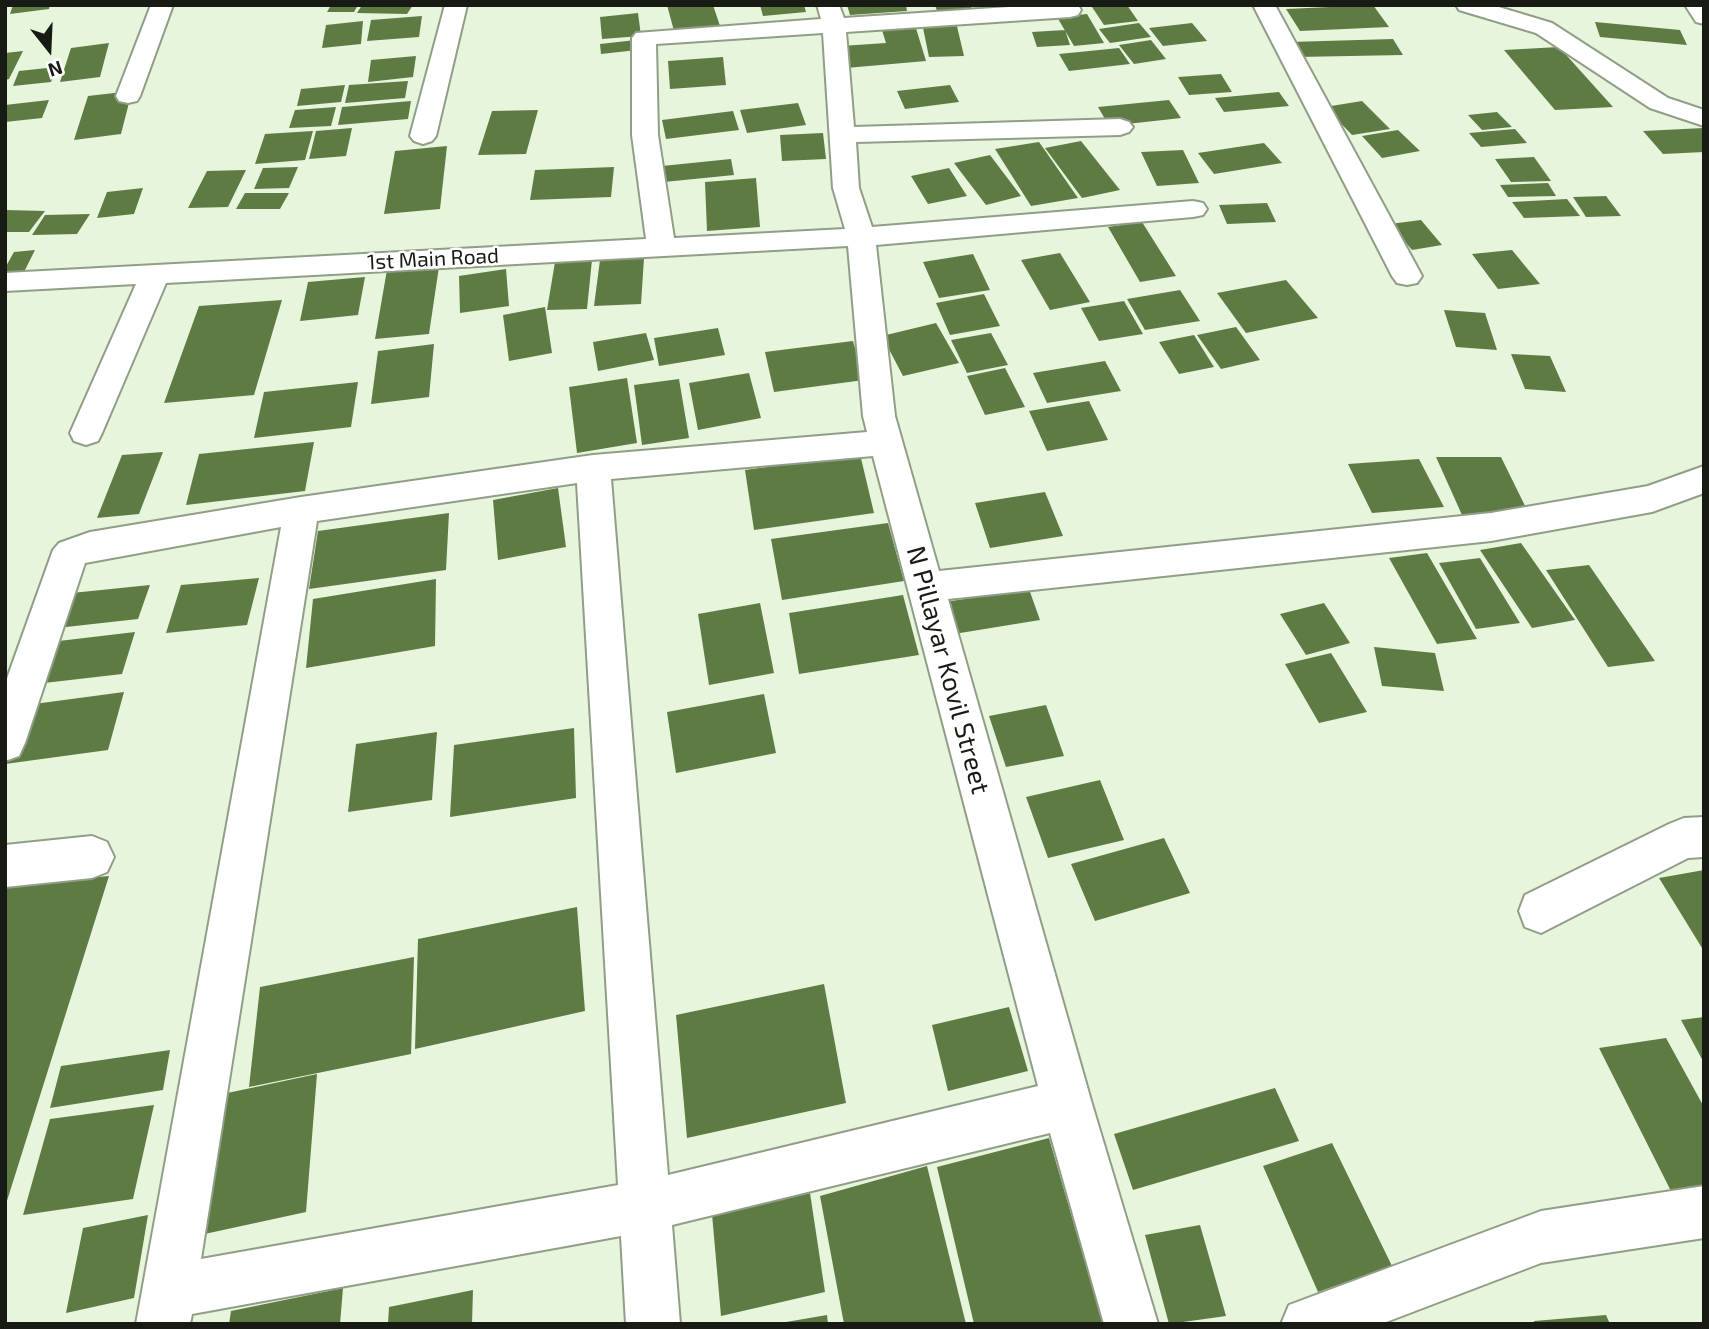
<!DOCTYPE html>
<style>
body{margin:0}
#map{position:relative;width:1709px;height:1329px;overflow:hidden;background:#e7f5dc;font-family:"Exo 2",sans-serif}
canvas{display:block}
.frame{position:absolute;inset:0;border:7px solid #171b13;pointer-events:none}
.north{position:absolute;left:14px;top:14px;width:70px;height:70px;-webkit-text-stroke:5px #fff;paint-order:stroke;rotate:162deg;font-size:19px;font-weight:700;line-height:28px;text-align:center;color:#171b13}
.north::after{content:'';display:block;margin:auto;width:24px;height:32px;background:#171b13;clip-path:polygon(50% 0,100% 100%,50% 72%,0 100%)}
</style>
<div id="map">
<canvas width="1709" height="1329"></canvas>
<div class="frame"></div>
<div class="north">N</div>
</div>
<script>
const ctx = document.querySelector('canvas').getContext('2d');
ctx.lineJoin = 'round';
function fillPath(path, color) {
  ctx.fillStyle = color;
  ctx.fill(path, 'evenodd');
}
function strokePath(path, color, width, dash) {
  ctx.strokeStyle = color;
  ctx.lineWidth = width;
  ctx.lineCap = dash ? 'butt' : 'round';
  ctx.setLineDash(dash || []);
  ctx.stroke(path);
}
function drawText(font, color, halo, rows, align = 'center') {
  ctx.font = font + ' "Exo 2",sans-serif';
  ctx.lineWidth = 5;
  ctx.setLineDash([]);
  ctx.textBaseline = 'middle';
  ctx.strokeStyle = halo;
  ctx.fillStyle = color;
  for (const [text, x, y, turn = 0] of rows) {
    ctx.save();
    ctx.translate(x, y);
    ctx.rotate((+turn || 0) * Math.PI / 180);
    ctx.textAlign = isNaN(turn) ? turn : align;
    if (halo) ctx.strokeText(text, 0, 0);
    ctx.fillText(text, 0, 0);
    ctx.restore();
  }
}
const building = new Path2D(`
 M13,5h37l-1,4 -39,5z
 M331,5h27l-4,7h-27z
 M362,5h51l-6,9 -50,-1z
 M667,5h46l7,21 -46,5z
 M760,5h44l2,7 -43,4z
 M847,5h59l1,6 -57,4z
 M935,5h35l2,4 -35,2z
 M1127,5l11,16 -34,4 -12,-18z
 M1373,5l16,22 -89,4 -14,-22z
 M638,13l3,23 -39,3 -2,-22z
 M1087,14l17,29 -30,3 -17,-29z
 M422,16l-3,21 -52,4 4,-21z
 M363,21l-2,23 -39,4 4,-23z
 M956,22l8,34 -35,1 -7,-34z
 M1595,22l85,8 7,15 -87,-8z
 M1139,23l12,14 -41,6 -11,-14z
 M1192,23l15,18 -44,5 -14,-18z
 M915,25l11,36 -80,7 -5,-22 45,-3 -5,-16z
 M1065,30l5,15 -33,2 -5,-15z
 M1393,39l10,16 -106,2 -8,-15z
 M636,40l1,10 -36,4 -1,-10z
 M1151,40l15,19 -32,5 -15,-19z
 M109,43l-9,34 -40,5 11,-34z
 M1559,47l54,60 -58,3 -51,-60z
 M1119,48l11,16 -61,7 -10,-17z
 M23,51l-14,28 -4,1v-27z
 M416,56l-3,21 -45,5 3,-22z
 M723,57l3,28 -56,4 -2,-28z
 M56,67l-5,15 -38,4 6,-15z
 M1221,74l11,18 -43,3 -11,-18z
 M408,81l-3,17 -60,5 4,-18z
 M345,85l-4,17 -44,4 4,-17z
 M950,85l9,17 -54,7 -8,-18z
 M132,91l-11,43 -47,6 14,-44z
 M1279,92l10,14 -65,6 -9,-14z
 M49,100l-7,18 -37,4v-17z
 M1169,100l12,18 -72,8 -11,-19z
 M411,101l-3,18 -70,6 4,-18z
 M1362,101l28,28 -38,6 -27,-28z
 M798,103l8,22 -59,8 -7,-23z
 M336,107l-5,19 -42,2 6,-18z
 M538,110l-12,44 -48,1 14,-44z
 M733,111l6,19 -73,9 -4,-19z
 M1497,112l15,15 -30,3 -14,-15z
 M352,128l-6,28 -37,3 7,-28z
 M1704,128v24l-41,2 -20,-23z
 M1515,129l12,14 -46,4 -12,-14z
 M1398,130l22,21 -38,7 -20,-22z
 M313,131l-8,29 -50,4 10,-30z
 M823,133l3,26 -44,2 -2,-26z
 M1081,141l39,49 -38,8 -37,-50z
 M1039,142l5,7 34,49 -47,8 -36,-57z
 M1264,143l18,20 -68,11 -16,-21z
 M447,146l-7,63 -56,5 11,-63z
 M1183,150l16,33 -42,3 -16,-34z
 M990,155l31,41 -35,9 -32,-42z
 M1534,157l17,24 -40,1 -16,-23z
 M731,159l3,16 -70,7 -2,-16z
 M298,167l-9,21 -35,1 9,-21z
 M614,167l-3,30 -81,3 5,-30z
 M949,168l18,28 -39,8 -17,-28z
 M246,170l-18,37 -40,1 19,-37z
 M756,178l4,49 -53,4 -2,-49z
 M1548,183l8,13 -48,1 -8,-12z
 M143,188l-9,26 -37,4 10,-26z
 M245,193h44l-9,16h-44z
 M1606,196l15,20 -35,1 -13,-20z
 M1567,199l13,17 -56,2 -12,-16z
 M1267,203l9,19 -49,2 -8,-19z
 M6,210l39,1 -16,21h-24z
 M90,214l-13,20 -45,1 13,-20z
 M1421,220l21,25 -30,5 -22,-26z
 M1142,222l34,54 -36,6 -32,-55z
 M35,250l-12,24 -18,1v-7l9,-16z
 M1512,250l28,34 -42,5 -26,-35z
 M1060,253l30,49 -40,8 -29,-50z
 M973,254l17,36 -51,8 -16,-36z
 M644,258l-3,46 -47,2 6,-46z
 M440,260l-11,74 -54,5 13,-75z
 M592,260l-5,49 -40,1 8,-48z
 M506,269l3,37 -49,7 -1,-37z
 M365,277l-7,38 -58,6 8,-39z
 M1286,280l32,38 -72,15 -29,-40z
 M1180,290l20,31 -55,9 -18,-31z
 M984,294l16,32 -50,9 -14,-32z
 M282,300l-28,95 -90,8 35,-97z
 M1124,301l19,33 -44,7 -18,-33z
 M545,307l7,46 -43,8 -6,-46z
 M1444,310l41,3 12,37 -41,-3z
 M936,323l23,40 -56,13 -21,-40z
 M1236,327l24,33 -39,9 -24,-34z
 M718,328l7,27 -66,11 -5,-28z
 M646,333l8,27 -56,11 -5,-29z
 M991,333l17,32 -41,8 -16,-33z
 M1194,335l20,32 -35,7 -20,-32z
 M853,341l11,39 -90,12 -9,-40z
 M434,344l-5,53 -58,7 7,-53z
 M1511,354l39,2 16,36 -41,-3z
 M1105,361l16,30 -74,12 -14,-30z
 M1005,368l20,39 -40,8 -18,-39z
 M749,373l12,45 -63,12 -9,-47z
 M627,378l10,65 -60,10 -8,-66z
 M679,379l10,59 -47,7 -8,-60z
 M358,382l-7,45 -97,11 10,-46z
 M1089,401l19,39 -61,11 -18,-40z
 M314,442l-9,49 -119,14 13,-51z
 M163,452l-24,62 -42,4 25,-63z
 M860,454l14,59 -120,17 -9,-60z
 M1436,457h65l28,57 -67,1z
 M1419,459l25,48 -72,6 -24,-49z
 M558,488l8,59 -68,13 -5,-60z
 M1045,492l18,44 -73,12 -15,-45z
 M449,513l-3,57 -137,19 9,-58z
 M888,523l16,58 -122,19 -11,-61z
 M1521,543l54,77 -43,8 -52,-78z
 M1427,553l50,86 -40,5 -48,-86z
 M1480,558l40,65 -44,6 -37,-66z
 M1589,565l66,96 -47,6 -62,-97z
 M259,578l-12,47 -81,8 15,-48z
 M436,579l-1,67 -129,22 7,-69z
 M150,585l-12,34 -90,10 14,-35z
 M1029,589l11,31 -86,14 -9,-32z
 M903,595l16,60 -120,19 -10,-61z
 M760,603l14,70 -65,12 -11,-71z
 M1324,603l26,40 -44,12 -26,-41z
 M135,632l-13,42 -95,11 15,-42z
 M1374,647l61,6 9,38 -62,-5z
 M1331,653l36,59 -48,11 -34,-59z
 M124,692l-16,58 -103,14v-18l14,-40z
 M764,694l12,59 -100,20 -9,-61z
 M1046,705l18,51 -58,11 -17,-51z
 M574,728l2,70 -126,19 4,-72z
 M437,732l-5,68 -84,12 8,-68z
 M1100,780l24,60 -76,18 -22,-61z
 M1164,838l26,55 -95,28 -24,-57z
 M1704,870v77l-2,1 -43,-70z
 M109,876l-103,328h-1v-318z
 M577,907l8,104 -170,38 3,-110z
 M414,957l-3,97 -162,33 11,-100z
 M824,984l22,119 -159,35 -11,-123z
 M1009,1007l19,64 -80,20 -16,-66z
 M1704,1017v46l-23,-43z
 M1666,1038l38,69v89l-28,5 -77,-153z
 M170,1050l-7,40 -113,18 11,-42z
 M317,1074l-11,138 -106,23 18,-140z
 M1275,1088l24,53 -166,49 -19,-56z
 M154,1105l-21,94 -110,16 27,-96z
 M1049,1138l54,186h-129l-37,-157z
 M1332,1143l60,123 -74,26 -55,-126z
 M927,1166l39,158h-122l-24,-128z
 M810,1193l15,99 -104,24 -9,-102z
 M148,1215l-14,83 -68,15 17,-85z
 M1200,1225l26,91 -57,8 -24,-89z
 M343,1288l-3,36h-111l2,-13z
 M473,1290l-1,34h-84l1,-17z
 M827,1315l1,9h-42v-2z
 M1606,1315l4,9h-76v-3z`);
const street = new Path2D(`
 M151,5h22l-33,91 -3,5 -9,2 -9,-2 -3,-5z
 M445,5h22l-31,131 -4,5 -9,3 -9,-3 -4,-5z
 M817,5h22l5,13 195,-13h39l3,5 -3,5 -8,2 -224,15 8,95 266,-8 9,3 4,5 -4,5 -9,3 -264,7 3,46 13,39 321,-26 10,2 4,6 -4,6 -10,2 -317,28 19,171 44,155 552,-58 157,-27 56,-20v27l-52,19 -161,29 -543,58 144,505 66,220h-54l-54,-191 -378,92 8,99h-54l-5,-88 -429,78 -2,10h-54l145,-797 -196,36 -60,180 -6,13 -14,5v-77l48,-134 6,-7 31,-11 211,-35 292,-42 274,-23 -4,-16 -15,-170 -682,37 -64,150 -4,8 -12,4 -12,-4 -4,-8 66,-149 -131,7v-18l641,-34 -14,-104v-97l4,-5 185,-14zM823,33l10,155 12,41 -171,9 -16,-103 -2,-91zM873,456l165,630 -370,89 -57,-696zM577,483l41,702 -417,74 116,-738z
 M1253,5h22l147,271 -5,7 -10,2 -10,-2 -5,-7z
 M1456,5h36l60,18 116,75 36,12v16l-54,-18 -114,-75 -77,-23z
 M1704,817v40l-16,1 -147,75 -16,-6 -6,-16 6,-16 144,-71 15,-6z
 M92,836l15,6 7,15 -7,15 -15,6 -87,9v-42z
 M1704,1186v52l-163,25 -160,61h-100l8,-19 252,-94z`);
const secondary = new Path2D(`
 M1685,5h19v19l-8,-2z`);
const farStreetnames = [
 ["1st Main Road",433,259,-3]
];
const streetNames = [
 ["N Pillayar Kovil Street",948,670,75]
];
fillPath(building, '#5f7b44');
strokePath(street, '#919e87', 4);
strokePath(secondary, '#919e87', 4);
fillPath(street, '#fff');
fillPath(secondary, '#fff');
drawText('21px', '#171b13', '#fff', farStreetnames);
drawText('26px', '#171b13', '#fff', streetNames);
</script>
